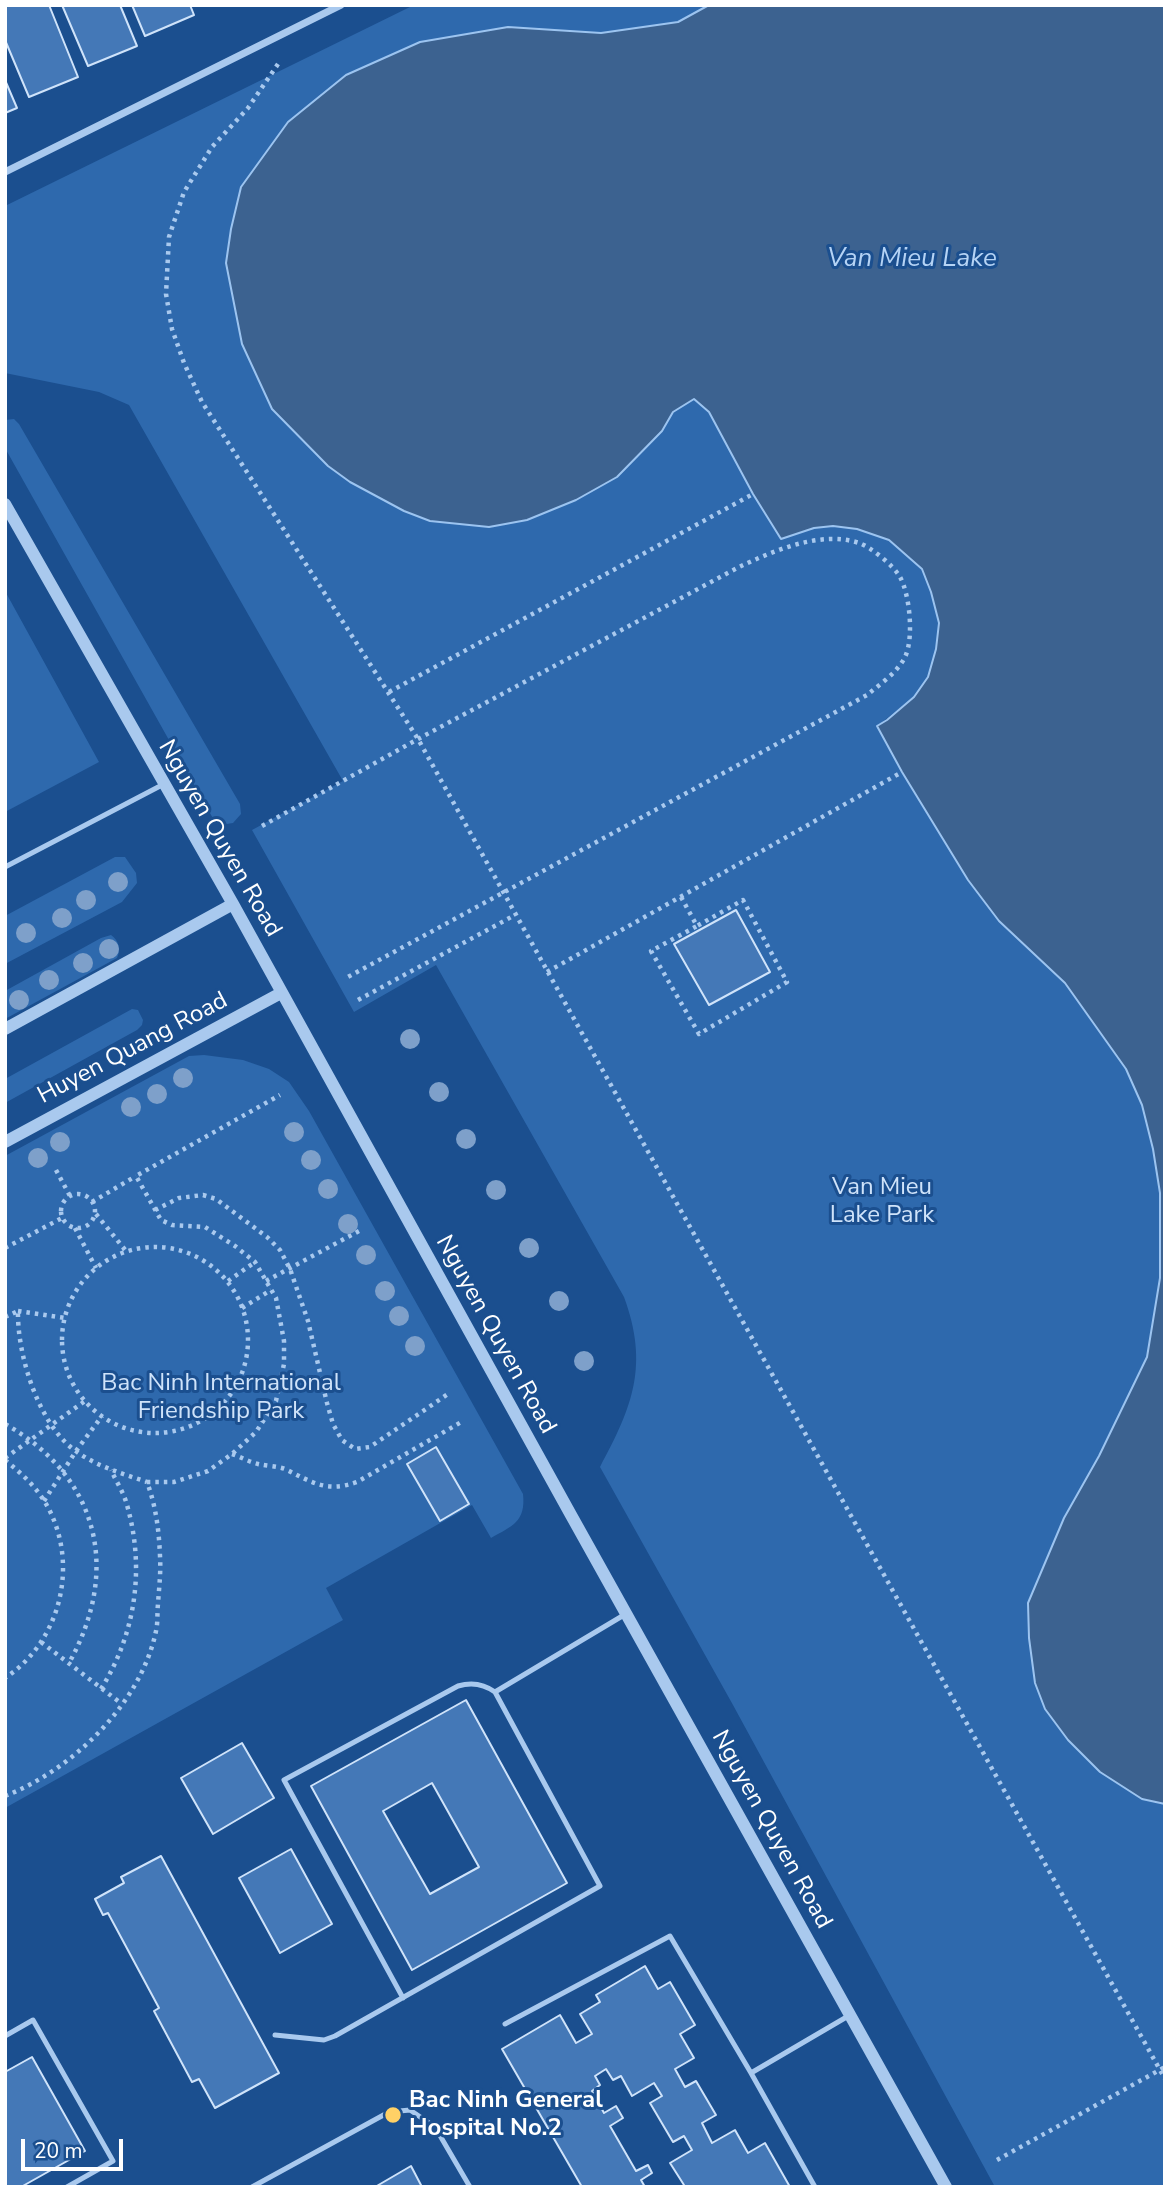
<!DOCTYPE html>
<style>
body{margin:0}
#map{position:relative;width:1170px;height:2192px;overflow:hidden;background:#1b4f8f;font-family:"Nunito Sans",sans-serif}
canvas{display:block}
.frame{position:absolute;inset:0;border:7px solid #fff;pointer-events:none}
.scale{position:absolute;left:21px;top:2139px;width:102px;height:32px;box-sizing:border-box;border:4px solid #fff;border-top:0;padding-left:9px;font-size:21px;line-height:24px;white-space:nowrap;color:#fff;-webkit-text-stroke:5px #1b4f8f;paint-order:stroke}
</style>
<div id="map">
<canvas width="1170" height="2192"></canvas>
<div class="frame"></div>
<div class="scale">20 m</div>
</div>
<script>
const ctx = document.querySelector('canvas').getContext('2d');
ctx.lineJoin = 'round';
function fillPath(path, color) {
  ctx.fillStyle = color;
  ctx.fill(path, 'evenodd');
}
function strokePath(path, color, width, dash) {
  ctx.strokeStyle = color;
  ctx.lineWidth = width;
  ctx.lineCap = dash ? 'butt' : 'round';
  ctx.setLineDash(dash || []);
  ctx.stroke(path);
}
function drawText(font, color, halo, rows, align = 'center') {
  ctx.font = font + ' "Nunito Sans",sans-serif';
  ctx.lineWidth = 6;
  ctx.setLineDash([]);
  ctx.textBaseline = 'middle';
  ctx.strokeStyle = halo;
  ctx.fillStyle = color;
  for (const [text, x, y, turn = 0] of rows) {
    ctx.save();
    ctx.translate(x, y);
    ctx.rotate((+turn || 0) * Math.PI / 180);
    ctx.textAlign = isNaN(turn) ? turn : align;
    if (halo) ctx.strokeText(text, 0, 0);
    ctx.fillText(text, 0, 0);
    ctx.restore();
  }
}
const green = new Path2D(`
 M414,5h295l-31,17 -77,11 -93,-6 -87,15 -75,33 -120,188 16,81 30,65 56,57 199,54 49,-20 41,-23 45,-46 11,-19 21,-13 15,13 44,82 28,44 33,-10 19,-2 24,3 32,11 33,29 9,23 8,31 -3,26 -8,28 -14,20 -37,29 25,47 66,107 31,41 66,62 61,86 16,36 11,44 7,44v85l-13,79 -48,99 -35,62 -36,85 1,35 6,45 10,26 97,90 23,5v383h-170l-262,-482 -133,-238c33,-61 49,-102 24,-170l-188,-332 -82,47 -102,-182 91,-49 -214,-376 -30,-13 -94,-19v-167z
 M14,419l5,5 221,380 1,10 -8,9 -13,2 -5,-3 -210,-374v-28z
 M5,591l94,171 -94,50z
 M115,857h10l11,16 1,10 -15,19 -117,62v-48z
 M111,935c8,6 10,14 6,23l-112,61v-28l96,-53z
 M132,1009l6,1 5,10 -1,5 -5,5 -132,73v-24z
 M204,1055l39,5 26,9 20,13 20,29 214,383c3,28 -11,32 -32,44l-19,-33 -146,83 17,32 -338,188v-652l184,-100z`);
const water = new Path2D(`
 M709,5h456v1799l-23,-5 -42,-27 -32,-32 -23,-31 -10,-26 -6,-45 -1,-35 36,-85 35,-62 48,-99 13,-79v-85l-7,-44 -11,-44 -16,-36 -61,-86 -66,-62 -31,-41 -66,-108 -25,-46 10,-6 27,-23 14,-20 8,-28 3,-26 -8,-31 -9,-23 -33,-29 -32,-11 -24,-3 -19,2 -33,11 -28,-45 -44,-82 -15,-13 -21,13 -11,19 -45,46 -41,23 -49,20 -38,7 -59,-6 -26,-10 -54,-29 -22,-16 -56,-57 -30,-65 -16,-81 5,-34 10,-42 47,-65 58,-47 74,-33 88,-15 93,6 77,-11z`);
const building = new Path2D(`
 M5,5h44l29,72 -49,20 -24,-57z
 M62,5h58l17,41 -49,20z
 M132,5h58l4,10 -49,21z
 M5,80l12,28 -12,5z
 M736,910l34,62 -61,33 -35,-61z
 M436,1447l33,57 -29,17 -33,-57z
 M466,1700l101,183 -155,87 -101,-184zM432,1783l47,84 -49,27 -47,-83z
 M242,1743l32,55 -61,36 -32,-56z
 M291,1849l41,75 -52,29 -41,-75z
 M161,1856l118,217 -64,35 -16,-29 -7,3 -38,-71 5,-3 -51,-95 -5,2 -8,-16 29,-16 -3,-6z
 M645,1966l13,23 12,-7 25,43 -15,9 14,24 -19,11 10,18 11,-6 20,34 -14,8 10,20 23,-13 13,23 17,-10 25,44h-108l2,-2 -14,-22 22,-13 -8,-14 -11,6 -23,-39 12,-7 -8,-13 -22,13 -11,-20 -8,4 -7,-11 -11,7 5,9 -8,6 12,22 12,-7 7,12 -13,8 26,45 12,-6 4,8 -11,7 4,7h-63l-80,-138 58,-34 16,28 16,-9 -12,-20 20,-12 -4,-7z
 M32,2057l53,94 -64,36h-16v-115z
 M411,2166l11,21h-47z`);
const path = new Path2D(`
 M278,64l-30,44 -36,39 -28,45 -15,45 -3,57 6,35 12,34 18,39 216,337 747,1340
 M389,692l364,-198
 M262,826l156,-87 321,-172c34,-16 82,-37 120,-24 12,4 35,23 41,34 10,18 14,62 5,80 -8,16 -25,27 -38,38l-521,283
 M681,897l16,29 -46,25 48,83 88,-52 -44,-82 -46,26
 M547,972l355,-200
 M358,1000l157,-85
 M56,1170l14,26
 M61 1211a17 17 0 1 1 34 0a17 17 0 1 1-34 0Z
 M92,1202l44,-26
 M155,1210l24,-12 24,-3 13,4 51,38 13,13 10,19 18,52 19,82 6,21 9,16 13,9 15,-2 78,-53
 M96,1214l30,37
 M75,1228l21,40
 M62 1340a93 93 0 1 1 186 0a93 93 0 1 1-186 0Z
 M5,1248l57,-30
 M228,1281l27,-19
 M266,1281l93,-50
 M242,1308l29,-18
 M18,1311l47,7
 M5,1317l13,-6c-1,43 20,111 55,138 22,17 48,24 74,33
 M5,1424c94,53 116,146 64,239
 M232,1454c9,3 17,8 26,10 8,2 19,2 27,5 27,13 41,24 72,13l106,-61
 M5,1458l80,-57
 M5,1460c15,12 28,24 38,39 38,59 20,141 -38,179
 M44,1501l32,-50 26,-35
 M41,1642l81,62
 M101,1689c35,-56 44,-121 26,-184 -3,-12 -11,-24 -16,-35
 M5,1796c67,-26 136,-92 151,-165 2,-8 1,-18 2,-27 1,-16 3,-31 2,-48 -1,-25 -4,-50 -13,-74h27l34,-11 24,-17 24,-22 20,-31 8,-37v-23l-8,-43 -21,-36 -20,-16 -30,-19 -33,-2 -11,-5 -25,-44 144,-81
 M997,2160l168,-93`);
const service = new Path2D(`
 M5,867l159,-83
 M403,1998l-119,-218 174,-94c13,-4 26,-2 37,6
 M505,2024l165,-88 81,137
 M275,2035l49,5 11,-4 265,-150 -105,-194 129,-77
 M5,2036l28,-16 80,141 -46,26
 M252,2187l137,-75 21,-2 25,17 35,60
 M815,2187l-64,-114 99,-58`);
const minor = new Path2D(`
 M5,172l336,-167`);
const tertiary = new Path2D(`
 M5,504l228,400 338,611 375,672
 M5,1029l228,-125
 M5,1142l276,-149`);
const trees = [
 [118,882],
 [86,900],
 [62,918],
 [26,933],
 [109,949],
 [83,963],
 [49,980],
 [19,1000],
 [410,1039],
 [183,1078],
 [439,1092],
 [157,1094],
 [131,1107],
 [294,1132],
 [466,1139],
 [60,1142],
 [38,1158],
 [311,1160],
 [328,1189],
 [496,1190],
 [348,1224],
 [529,1248],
 [366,1255],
 [385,1291],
 [559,1301],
 [399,1316],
 [415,1346],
 [584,1361]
];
const markers = [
 [393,2115,9,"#ffd166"]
];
const streetNames = [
 ["Nguyen Quyen Road",219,839,60],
 ["Huyen Quang Road",133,1049,-28],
 ["Nguyen Quyen Road",495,1335,61],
 ["Nguyen Quyen Road",771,1830,61]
];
const parkNames = [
 ["Van Mieu",882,1188],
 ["Lake Park",882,1216],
 ["Bac Ninh International",221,1384],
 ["Friendship Park",221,1412]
];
const poiNames = [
 ["Bac Ninh General",409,2101],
 ["Hospital No.2",409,2129]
];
const waterNames = [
 ["Van Mieu Lake",912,260]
];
fillPath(green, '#2e69ad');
fillPath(water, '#3c6290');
strokePath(water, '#9cc4f0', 2);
fillPath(building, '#4478b7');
strokePath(building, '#cfe3fa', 2);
strokePath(path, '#a9c9ee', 4.5, [3.5, 5]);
strokePath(service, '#a9c9ee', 5);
strokePath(minor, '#a9c9ee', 7);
strokePath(tertiary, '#a9c9ee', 12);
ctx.fillStyle = '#7ea0ca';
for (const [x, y] of trees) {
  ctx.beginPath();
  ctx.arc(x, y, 10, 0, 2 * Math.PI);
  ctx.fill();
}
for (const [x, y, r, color] of markers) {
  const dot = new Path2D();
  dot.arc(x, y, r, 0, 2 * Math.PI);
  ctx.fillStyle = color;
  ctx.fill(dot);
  strokePath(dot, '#1b4f8f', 2.5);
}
drawText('24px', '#fff', '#1b4f8f', streetNames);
drawText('24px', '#cfe3fa', '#1b4f8f', parkNames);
drawText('bold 24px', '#fff', '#1b4f8f', poiNames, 'left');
drawText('italic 26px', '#b5d3f5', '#1b4f8f', waterNames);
</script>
